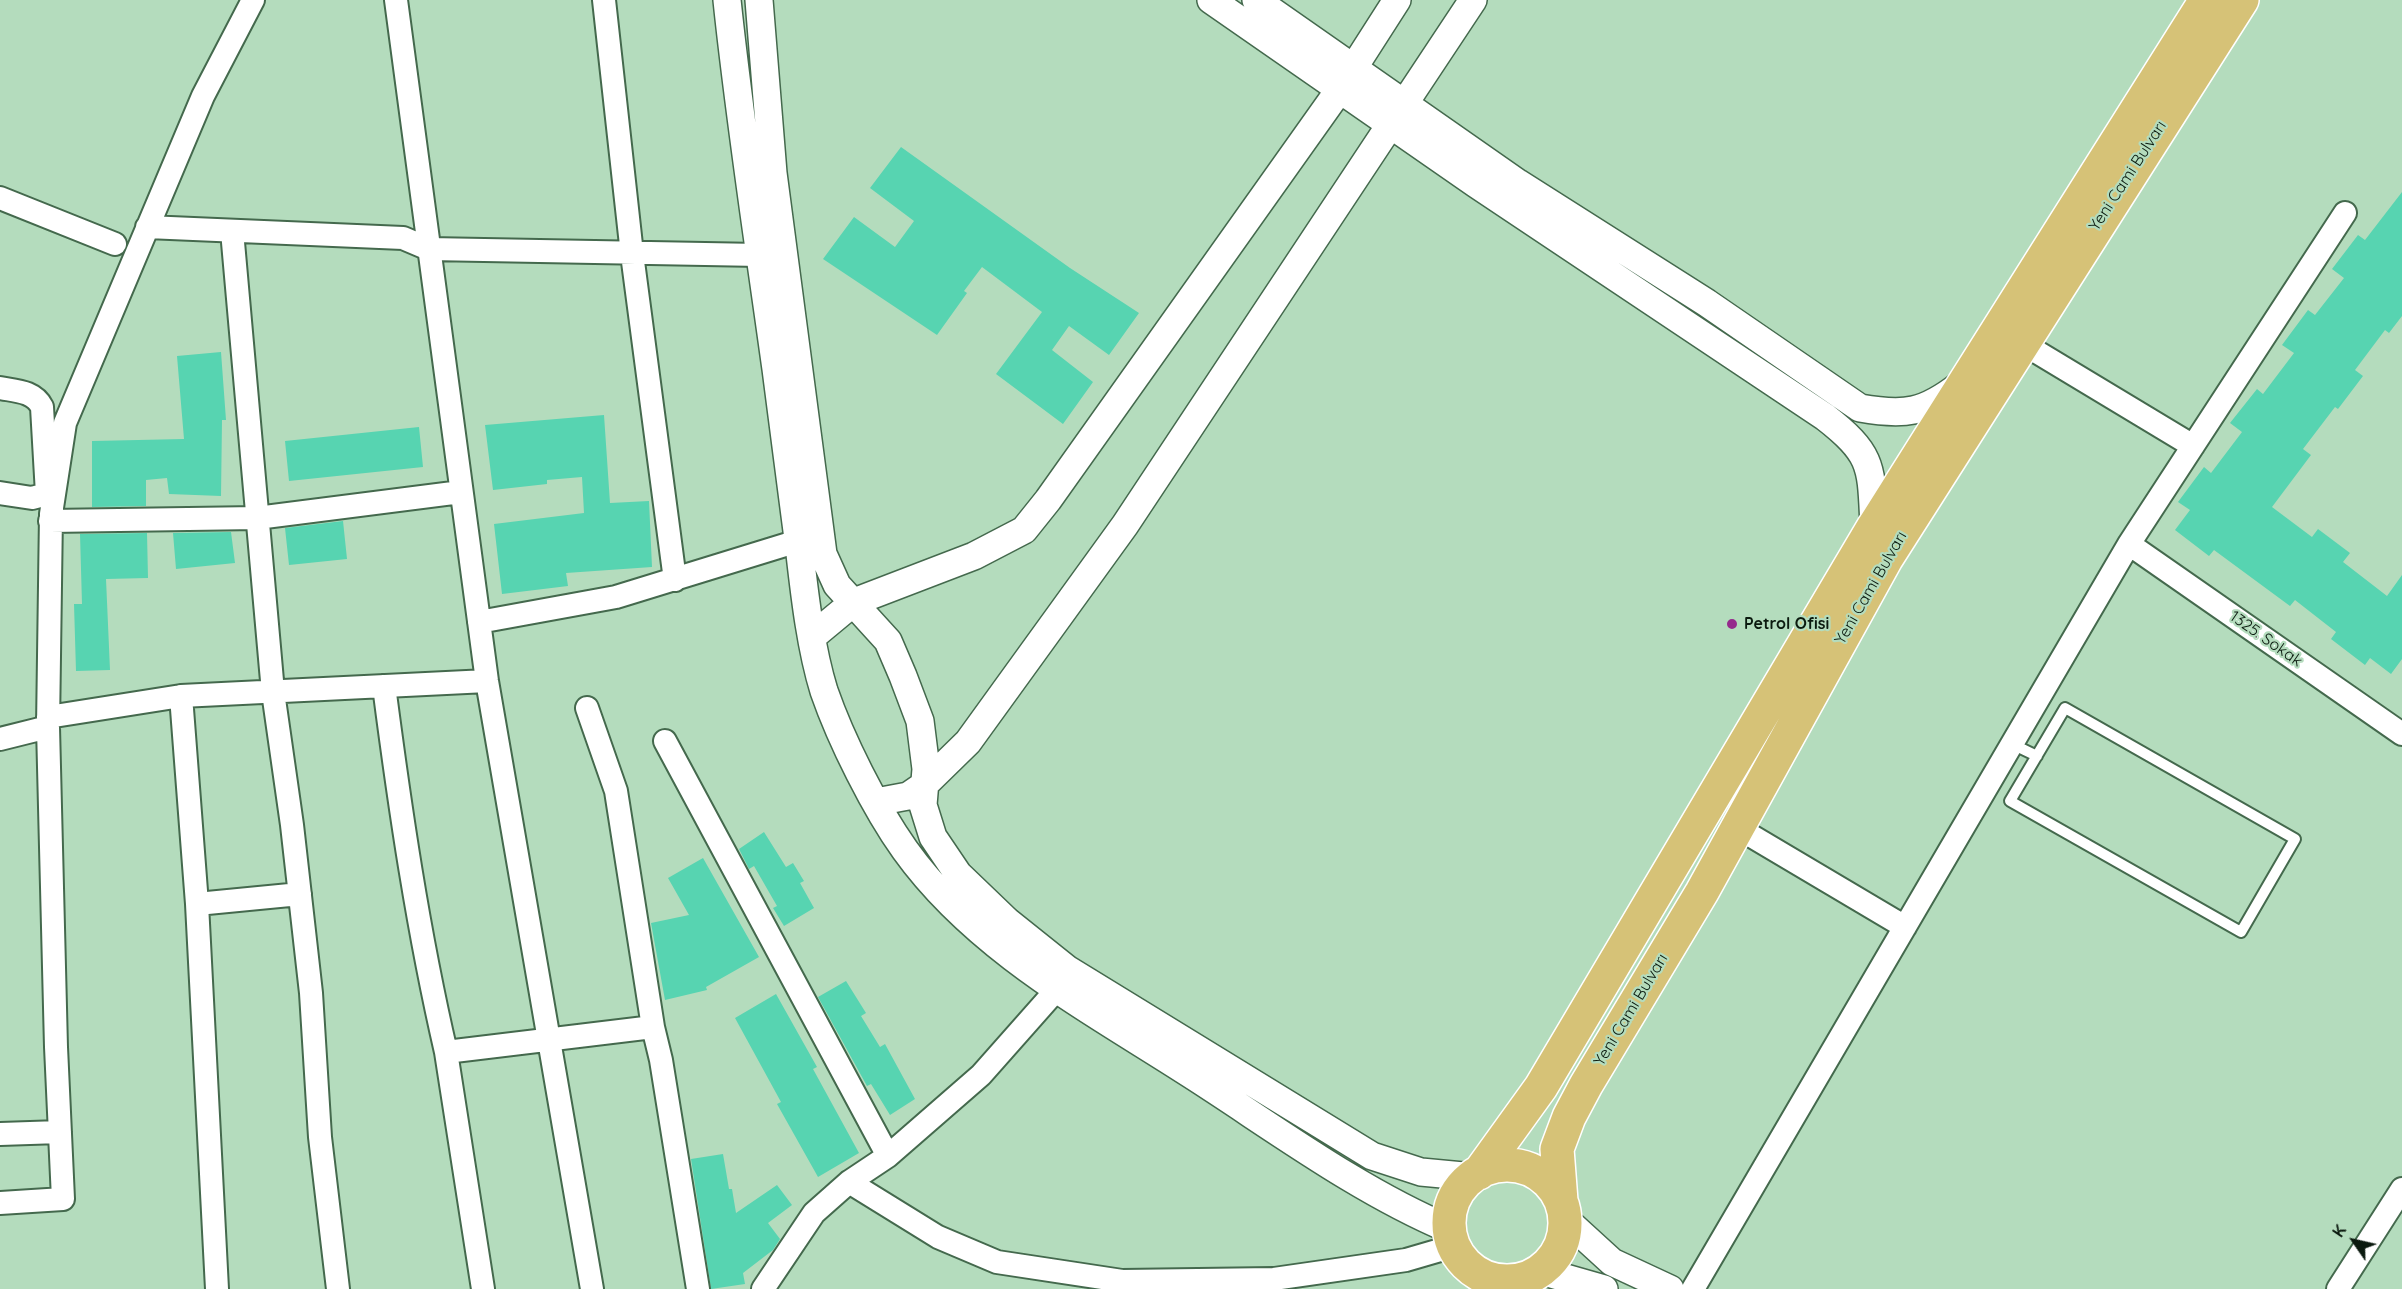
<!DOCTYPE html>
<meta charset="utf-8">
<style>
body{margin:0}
#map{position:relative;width:2402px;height:1289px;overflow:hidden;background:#b4dcbd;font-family:Quicksand,sans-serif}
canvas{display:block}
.north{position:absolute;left:2324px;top:1211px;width:60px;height:60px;-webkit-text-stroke:4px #b4dcbd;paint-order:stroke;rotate:304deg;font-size:16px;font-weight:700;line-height:24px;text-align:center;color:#0b1a0f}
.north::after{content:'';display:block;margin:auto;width:21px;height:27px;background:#0b1a0f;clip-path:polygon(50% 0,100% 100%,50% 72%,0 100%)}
</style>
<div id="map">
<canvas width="2402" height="1289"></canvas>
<div class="north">K</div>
</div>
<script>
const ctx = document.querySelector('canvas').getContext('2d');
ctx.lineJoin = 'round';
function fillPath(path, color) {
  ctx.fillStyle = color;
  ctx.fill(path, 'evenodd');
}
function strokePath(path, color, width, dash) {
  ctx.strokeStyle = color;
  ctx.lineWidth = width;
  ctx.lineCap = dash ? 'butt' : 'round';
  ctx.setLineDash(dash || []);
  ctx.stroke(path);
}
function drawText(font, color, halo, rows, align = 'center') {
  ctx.font = font + ' Quicksand,sans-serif';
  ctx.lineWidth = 4.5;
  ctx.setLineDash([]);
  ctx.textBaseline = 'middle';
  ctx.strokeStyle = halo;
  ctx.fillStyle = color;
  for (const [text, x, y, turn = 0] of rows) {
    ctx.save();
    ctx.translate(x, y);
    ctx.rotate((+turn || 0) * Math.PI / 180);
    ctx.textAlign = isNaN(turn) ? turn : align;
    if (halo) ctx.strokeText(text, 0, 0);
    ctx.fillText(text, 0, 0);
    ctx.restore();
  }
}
const building = new Path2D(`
 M901,147l169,121 69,45 -30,42 -40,-29 -17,24 41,32 -30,42 -67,-50 46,-62 -60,-45 -18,24 3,2 -30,42 -114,-76 31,-42 41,30 19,-26 -44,-33z
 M2402,192v124l-13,17 -4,-3 -30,40 8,6 -25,33 -3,-2 -32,42 8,6 -39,52 40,30 6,-8 32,24 -7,9 44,34 15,-21v84l-11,15 -21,-16 -5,7 -34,-26 5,-7 -41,-32 -5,6 -76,-56 -5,6 -34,-26 15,-20 -12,-8 26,-35 7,6 31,-41 -12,-9 27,-34 6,5 31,-41 -12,-8 26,-35 7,5 29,-37 -12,-9 26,-34 7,5z
 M221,352l5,68h-4l-1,76 -52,-2 -2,-16 -21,2v26l-54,1v-66l92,-2 -7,-83z
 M604,415l6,88 39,-2 3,66 -86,6 2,13 -66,8 -8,-70 90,-11 -2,-36 -35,3v4l-54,6 -8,-65z
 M419,427l4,40 -134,14 -4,-40z
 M343,521l4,38 -58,6 -4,-37z
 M231,532l4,31 -59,6 -3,-36z
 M147,533l1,45 -42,1 4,91 -34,1 -2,-67h8l-2,-70z
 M764,832l22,35 7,-4 11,18 -4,2 14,25 -30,18 -11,-18 4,-2 -23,-40 -5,3 -10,-20z
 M703,858l56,99 -53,30 1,3 -42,10 -14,-77 38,-8 -21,-37z
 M846,981l20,32 -5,3 19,31 5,-3 30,55 -25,16 -19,-31 -4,2 -49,-89z
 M776,994l41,73 -4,2 46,84 -41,24 -41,-73 4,-2 -46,-84z
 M723,1154l6,35h3l4,24 41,-28 15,20 -24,18 12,16 -7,11 -30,23 2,11 -34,5 -20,-130z`);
const service = new Path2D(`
 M2065,708l230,131 -54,93 -231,-131z
 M2012,744l25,12`);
const minor = new Path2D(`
 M396,0l91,681 105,608
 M604,0l28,254 43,326
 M0,198l115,46
 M147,227l256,11 26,11 331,6
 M232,231l41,461 19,133 19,168 9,144 18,152
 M2022,343l171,103
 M0,388c16,3 34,3 42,19l5,87 -15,4 -32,-5
 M50,521l207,-3 204,-26
 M2129,544l273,190
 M479,622l137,-25 182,-56
 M384,686c16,123 34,245 62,366l207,-25 8,33 37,229
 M181,696l16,208
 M587,708l29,83 37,236
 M48,717l133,-21 306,-15
 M0,739l48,-12
 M665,741l223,415
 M1738,828l167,99
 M446,1052l37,237
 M0,1134l60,-2
 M849,1182l89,55 59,25 125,19 152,-2 132,-19 48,-14
 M0,1203l63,-4 -7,-152 -8,-320 3,-213 14,-91 138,-327 50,-96
 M217,1289l-20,-385 103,-10
 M763,1289l51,-76 35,-31 39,-26 93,-81 77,-87
 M1693,1289l436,-745 216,-331
 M2338,1289l64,-100`);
const tertiary = new Path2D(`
 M727,0c13,124 32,246 49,369 8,62 16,123 24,185 5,44 11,95 24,137 17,49 51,117 81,159 71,99 184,159 285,224 83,53 167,116 259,155
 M759,0l14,173 50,381 14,31 51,56 15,35 17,45 6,48 -3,36 10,32 25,37 49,47 60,48 305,187 49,16 53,5
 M1211,0l265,184 349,233c49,38 46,50 49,109
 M1256,0l262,183 189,120 153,105c45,8 64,5 100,-23
 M813,636l41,-34 120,-46 50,-26 24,-30 292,-411 57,-89
 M876,802l32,-6 16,-11 44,-43 157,-217 348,-525
 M1566,1220l46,42 58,27
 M1541,1271l63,18`);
const primary = new Path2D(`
 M1449 1223a58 58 0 1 1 116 0a58 58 0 1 1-116 0Z
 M1479,1173l62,-86 333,-561 332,-526
 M1561,1201l-4,-52 12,-32 17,-32 116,-193 184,-333 356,-559`);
const markers = [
 [1732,624,6,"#952a8c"]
];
const streetNames = [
 ["Yeni Cami Bulvarı",2128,176,-57],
 ["Yeni Cami Bulvarı",1871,588,-60],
 ["1325. Sokak",2266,639,35],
 ["Yeni Cami Bulvarı",1631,1010,-59]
];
const poiNames = [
 ["Petrol Ofisi",1744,624]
];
fillPath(building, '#57d4b1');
strokePath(service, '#44694d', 14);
strokePath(minor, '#44694d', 26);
strokePath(tertiary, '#44694d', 30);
strokePath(primary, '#fff', 36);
strokePath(service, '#fff', 10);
strokePath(minor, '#fff', 22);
strokePath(tertiary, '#fff', 27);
strokePath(primary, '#d6c277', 33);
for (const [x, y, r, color] of markers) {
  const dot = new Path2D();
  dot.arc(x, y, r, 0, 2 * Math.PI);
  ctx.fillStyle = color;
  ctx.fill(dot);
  strokePath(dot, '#b4dcbd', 2);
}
drawText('16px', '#0b1a0f', '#b4dcbd', streetNames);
drawText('bold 16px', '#0b1a0f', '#b4dcbd', poiNames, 'left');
</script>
